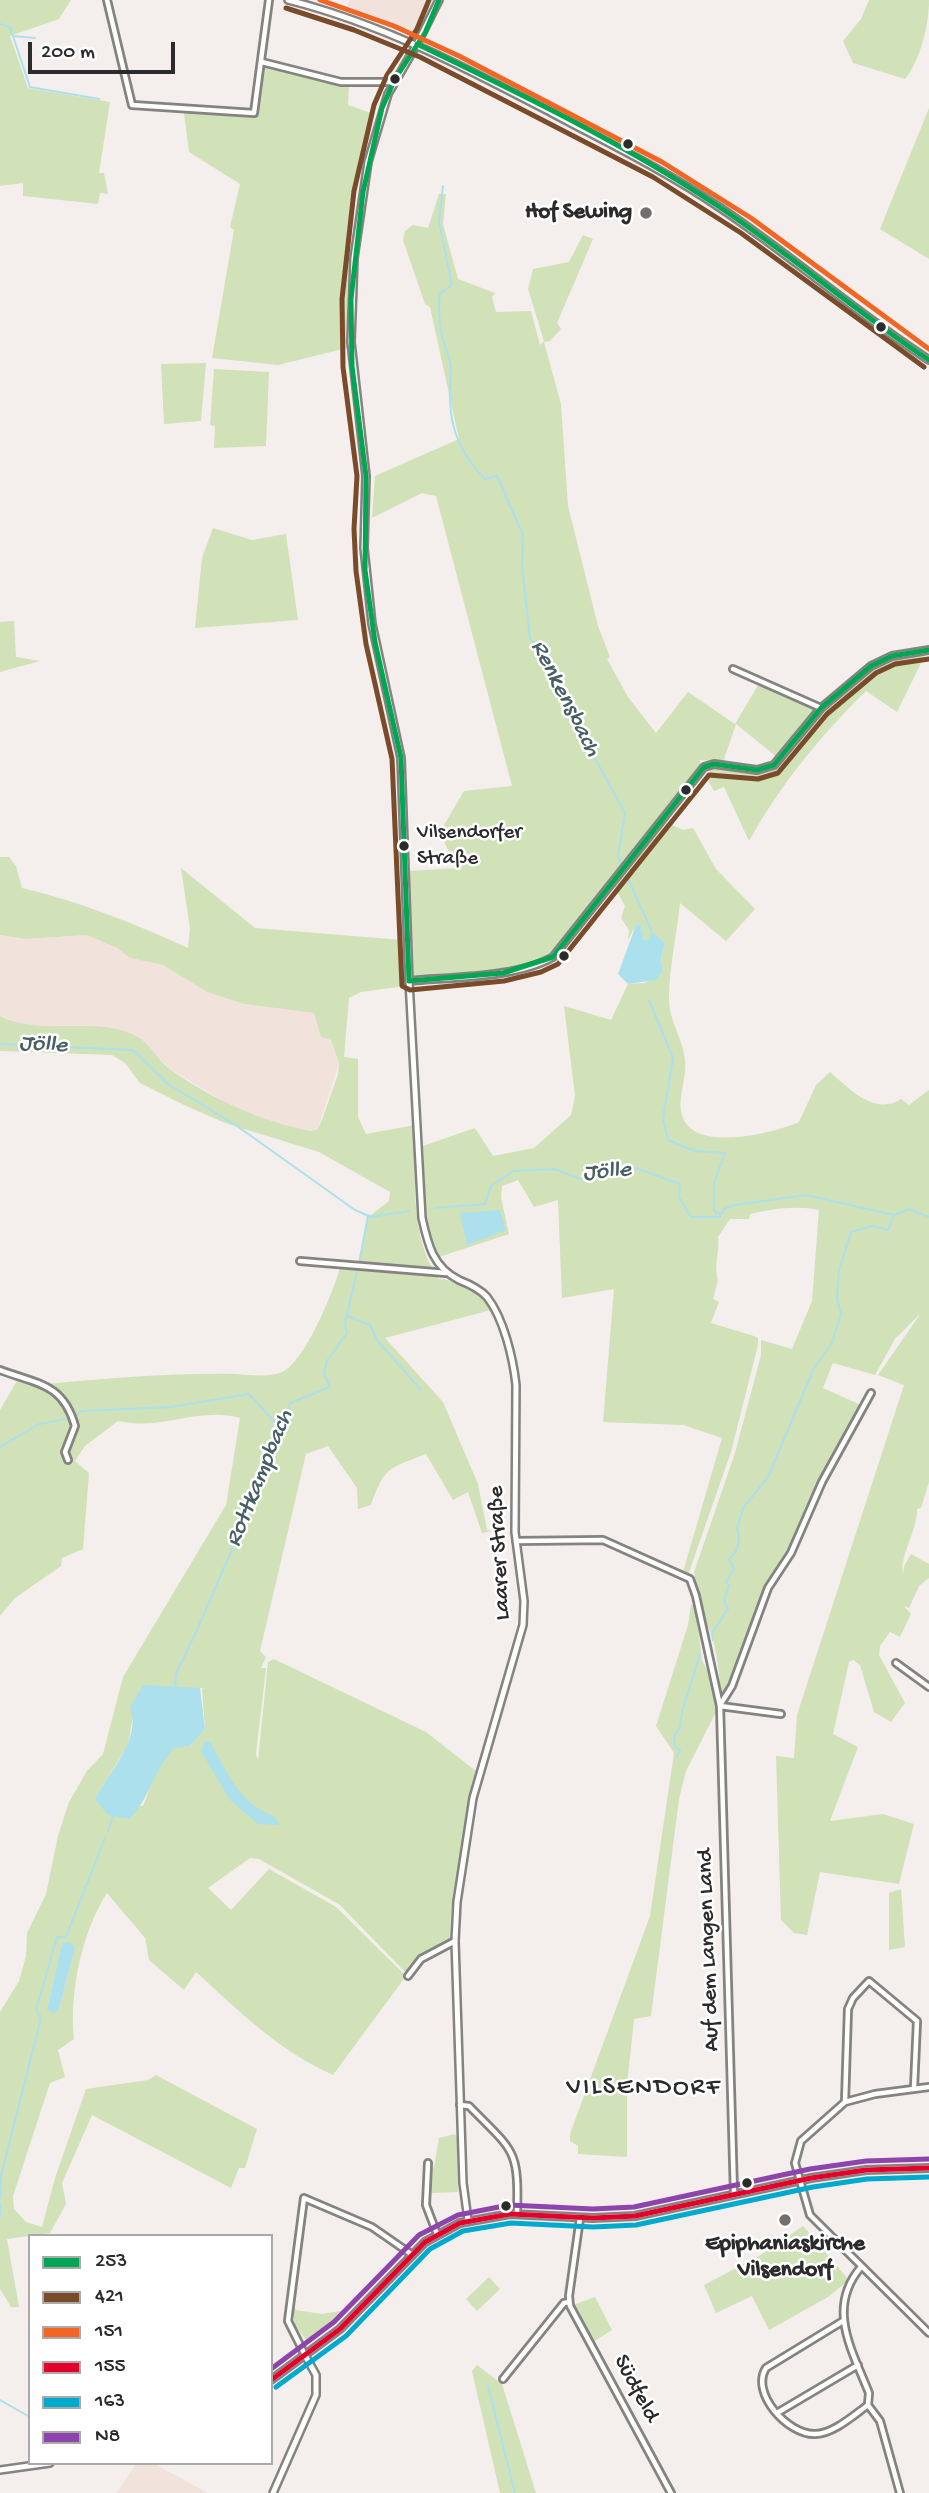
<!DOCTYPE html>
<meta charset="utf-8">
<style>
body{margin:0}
#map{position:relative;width:929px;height:2493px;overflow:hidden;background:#f4efec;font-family:"Gochi Hand",sans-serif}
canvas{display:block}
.legend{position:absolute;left:28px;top:2234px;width:245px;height:231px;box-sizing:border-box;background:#fff;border:2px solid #aaa;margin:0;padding:9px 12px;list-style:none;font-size:21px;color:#2b2b2b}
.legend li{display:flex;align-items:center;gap:14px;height:35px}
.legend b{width:35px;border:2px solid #aaa}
.scale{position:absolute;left:28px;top:42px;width:147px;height:32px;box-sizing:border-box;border:4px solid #2b2b2b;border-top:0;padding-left:9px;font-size:21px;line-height:24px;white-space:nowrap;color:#2b2b2b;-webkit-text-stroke:5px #fff;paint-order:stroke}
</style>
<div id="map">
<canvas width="929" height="2493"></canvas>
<ul class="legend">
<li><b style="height:9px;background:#00a651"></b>253</li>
<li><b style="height:9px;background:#7a4b2a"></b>421</li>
<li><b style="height:9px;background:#f26522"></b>151</li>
<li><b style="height:9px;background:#e4002b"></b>155</li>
<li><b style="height:9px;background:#00a9ce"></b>163</li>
<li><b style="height:9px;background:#8e44ad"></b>N8</li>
</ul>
<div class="scale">200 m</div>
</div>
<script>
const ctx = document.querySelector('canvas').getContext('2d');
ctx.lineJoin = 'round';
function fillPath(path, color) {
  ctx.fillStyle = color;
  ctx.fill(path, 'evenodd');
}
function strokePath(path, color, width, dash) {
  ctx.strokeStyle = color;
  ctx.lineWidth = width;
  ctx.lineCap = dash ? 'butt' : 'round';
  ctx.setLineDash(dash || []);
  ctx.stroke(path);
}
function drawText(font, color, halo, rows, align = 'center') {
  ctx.font = font + ' "Gochi Hand",sans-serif';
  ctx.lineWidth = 5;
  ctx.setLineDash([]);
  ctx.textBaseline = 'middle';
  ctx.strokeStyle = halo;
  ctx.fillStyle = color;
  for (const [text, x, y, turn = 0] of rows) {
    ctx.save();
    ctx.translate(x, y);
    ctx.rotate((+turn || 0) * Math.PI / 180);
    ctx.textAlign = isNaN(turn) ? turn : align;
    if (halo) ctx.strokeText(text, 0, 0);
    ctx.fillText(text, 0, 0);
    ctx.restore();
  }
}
const built = new Path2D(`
 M349,0h85l-18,32 -9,2 -61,-23z
 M0,935l27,4 60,-4 30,13 13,10 33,7 44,27 37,12 70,9 17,27 8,23 -21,66 -6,2 -32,-6 -35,-11 -75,-45 -33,-33 -24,-7 -88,-4 -25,-9z
 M136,2463h17l55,30h-91z`);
const green = new Path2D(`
 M0,0h71l-12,19 -49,17 18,52 82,14 -11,71h5l4,21 -8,-1 -2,11 -75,-8v-13l-23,3z
 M869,0h60c0,25 -9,61 -24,79l-52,-16 -10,-22 18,-22z
 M260,64l89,20 -1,21 26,9c-24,75 -27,156 -27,234l-69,17 -66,-7 22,-128 -4,-3 10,-43 -51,-32 -6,-46 70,5z
 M929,108v151l-49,-30z
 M439,194h7l-3,30 15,55 37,14 -3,4 4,15 35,-1 9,34 4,-4 -16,-52 5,-20 36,-7 14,-27 10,4 -36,84 4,6 -11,12 -6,1 17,62 7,102 30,120 12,31 -3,2 21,38 28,36 32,-41 47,32 25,-42 54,28 -36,48 -42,-34 -13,38 -23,-2v5l-138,179c-38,33 -101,29 -149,34l-4,-107 47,-3 -16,-36 24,-41 48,-5 -76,-290 -14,-3 -50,25 3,-42 84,-37 -29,-132 -5,-3 -22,-64 2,-9 8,-6 15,3z
 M206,363l-5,58 -37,3 -3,-60z
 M214,369l55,3 -3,74 -52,2 1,-22 -5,-1z
 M213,528l39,12 34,-6 12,86 -103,8 7,-70z
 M14,621l2,36 24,4 -40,11v-50z
 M926,653l-29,59 -31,-21c-46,45 -85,93 -117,150l-25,-54 -10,4 -6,-10 2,-13c20,-3 40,11 59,2 17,-7 26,-25 37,-39 17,-21 52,-58 77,-68 13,-6 29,-7 43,-10z
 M664,821l19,9 10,-2 23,41 39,40 -29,32 -46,-38c-3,31 -11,65 -11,96 0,23 15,41 16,62 2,17 -8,38 -3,54 11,39 92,18 117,7l17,-37 14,-13c20,17 44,44 71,27l8,6 20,-15v392l-8,26 -4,1c0,24 -18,47 -14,65l1,-8 7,-12 18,10v14l-10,8 -10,22 -5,-2 7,8 -11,23 -10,-5 -10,14 -1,9 26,48 -14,19 -17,-10 -14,-47 -7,-5 -4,2 -16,72 25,13 -28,74 53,-7 31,10 -15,60 -79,-12 -13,63 -13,-2 -13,-13 -5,-164 18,2 3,-43 107,-330 -26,-10 43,-62 -26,26 -20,36 -42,-12 -10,25 40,18 -39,69 -33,77 -24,35 -45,111c-3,-19 -5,-64 -18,-77l-10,-49 41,-119 26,-98v-15l31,9 20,-48 7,-91c-21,-5 -49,-1 -69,4l-1,5h-19l-12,18c2,15 -5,30 0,43l-5,19 6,3 -8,21 43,13 4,2v7l-27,107 -43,123 -5,-3 39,-134 -39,-13 -80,-3 11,-133 -52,9 -4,-98 -24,7 -16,-27 -16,6 -1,12 8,36 -73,24 -10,-34 -3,-78 52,-18 18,28 41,-8 37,-33 4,-19 -11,-90 47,14 17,-36 17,-1 18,-12 -2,-13 4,-15 -7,-5 -14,3 -3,-15 -8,4 -5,10 1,-10 -8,-12 4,-12 -11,-20z
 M0,857h9l7,9 6,22c59,14 111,35 166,60l2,-19 -9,-61 74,60 147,12 2,46 -43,6 -12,6 -5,59 14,2v58l8,17 49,-9c1,49 -7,112 24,154 19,1 42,14 52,31l-106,28 58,64 35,82 9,46 5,1 -10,2 -14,-41 -15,8 -27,-46c-38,15 -41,12 -55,51l-13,4 -1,-21 -29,-42 -22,8 -46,197 6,6 -5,11h5l-10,86 2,6 10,-98 6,-3 152,73 50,39 -25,141 -1,27 -29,19 -14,16 -67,-69 -81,-46 -9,-1 -42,30 23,22 38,-41 67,38 70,69 -73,99c-54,-24 -94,-64 -137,-103l-12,18 -35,-30 -4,-22 -38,-45c-25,39 -38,99 -33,146l-16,11 7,27 -15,6 -37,113 1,13 12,13 16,5 13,-49 31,-89 62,-9 8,-5 101,54 -12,39h-6l-8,20 -139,-73 -30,68 4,21 -16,29 -43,6 12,68h-8l-11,-18v-277l19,-31 7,-25 1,-23 19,-39 12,-58 11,-34 18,-31 16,-17 20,-77 103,-172 14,-87c-40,-12 -80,13 -122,3l-33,25 -10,15 14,12 -6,76 -21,9 -1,8 -46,32 -15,18v-206l18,-31 29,10 1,-5c63,-6 125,-11 188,-10 14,1 35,4 48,-3 22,-12 49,-79 56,-103l49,4 11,-4 -41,-4 9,-50 3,1 18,-14 1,-9 -71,-40 -94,-29 -41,-18 -44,-22 -15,-20 -13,-8 -112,-4v-35c41,21 98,-1 136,20 14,7 22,25 35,34 43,30 89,51 140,61l7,-2 4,-9 16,-46 1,-11 -8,-23 -10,-3 -7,-24 -70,-9 -37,-12 -44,-27 -33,-7 -13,-10 -30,-13 -61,4 -26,-4zM200,1688l6,1h-4l3,40 -15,17 -16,1 -16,19 -15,40 -48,-7 33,-54 5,-30zM62,1943l13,5 -16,61h-12z
 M691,1605h4l7,55 10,19 6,29 -32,63 -7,28 -28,217 -17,3 -7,66v72l-49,-3v-8l-8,-5v-7l80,-218 24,-163 -18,-27 32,-101z
 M901,1889l4,58 -16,3v-57z
 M455,2134l2,3 1,55 -26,1 -3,-2v-21l5,-3 5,-29z
 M803,2226l46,54 -21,17 -59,33 -17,-34 -36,17 -12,-28 55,-29z
 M489,2277l11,12 -23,22 -11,-12z
 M595,2297l17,33 -19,12 -20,-37z
 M292,2302l4,8 26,4 24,-4 -37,34 -14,-19z
 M477,2365l25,19 34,109h-36l-28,-122z`);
const water = new Path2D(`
 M636,925h5l3,15h4l4,-8 13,11 -4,15 2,13 -7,9 -28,4 -10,-10z
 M500,1210l6,20 -39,15 -7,-32z
 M143,1685l57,3 5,41 -15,17 -16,2c-22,25 -24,51 -45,71l-21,-4 -13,-16c13,-25 47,-60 35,-91z
 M210,1741c16,30 30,64 64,75l6,9 -22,-1 -28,-24 -29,-49 3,-9z
 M70,1942l5,6 -16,61 -5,5 -7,-5 15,-66z`);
const stream = new Path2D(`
 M0,24l10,3 3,9 22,2
 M13,36l17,51 69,12
 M443,186l-4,36 13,63 -12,9c-2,13 -1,36 4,48 2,8 7,19 7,27 -4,46 1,76 34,110l12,-3 26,59 -1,31 8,73 7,5 10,27 78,142 -7,44 3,6
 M625,872l27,60
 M649,1000l24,58 -10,61 5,21 27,11 30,2 -11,30v28l7,3
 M0,1044l133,6 35,34 69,42 118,84 16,7 38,-6
 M435,1208l50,-4 6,-18 22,-15 42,-2 25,10 53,-12 47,17 -1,13 12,20h29l4,-8 11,-4 71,-10 88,20 15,-6 20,8
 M359,1263l9,-47
 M840,1267l11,-35 22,-6 15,4 6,-15
 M347,1316l23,9 7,15 44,50
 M74,1417l8,-6 89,-4 78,-13 33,36
 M0,1447l39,-23 33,-6
 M197,1630l86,-198 7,-29 40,-16 -6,-14 3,-12 20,-28 -2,-10 12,-51
 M713,1640l-1,-7 16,-24 -4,-9 5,-14 -3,-4 8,-13 -5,-10c9,-5 12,-22 8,-31l6,-20 25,-31 46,-109 18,-25 9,-29 -4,-15 2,-29
 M175,1687l1,-13 20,-42
 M677,1756l3,-6 -5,-3 -1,-12 6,-7 2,-16 18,-58
 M108,1831l5,-16
 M0,2198l1,-22 40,-158 -5,-8 21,-73h9l39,-99
 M0,2204v12
 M488,2386l27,107
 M0,2400l30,17`);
const minor = new Path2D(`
 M107,0l25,105 122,8 15,-113
 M262,62l79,20h53
 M733,669l88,39
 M409,981c42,-4 108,-3 144,-24l151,-190 10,-3 43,6 17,-5 47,-57 50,-42 21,-10 37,-6
 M300,1261l146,12
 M0,1370c37,14 63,13 75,56l-10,26 3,8
 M516,1541l87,-1 87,39 6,17 24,110 14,488
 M896,1663l33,24
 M720,1705l12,-19 36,-98 23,-35 31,-71 49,-89
 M720,1706l61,8
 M408,1976l13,-17 34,-18
 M929,2087l-54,7 -30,8 -44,39 -6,22 15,52 119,118
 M845,2102l3,-93 5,-11 16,-17 48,40 -3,67
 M460,2105l9,1c45,46 50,42 48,108
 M428,2163l-2,42 11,29
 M580,2218l-11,78 1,10 101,187
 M843,2321l-77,47c-16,25 22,67 49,66 18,0 39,-19 53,-29l1,-12c-17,-43 -43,-85 -8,-126
 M306,2357l-18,-36 16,-123 68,29 39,27
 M503,2379l61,-76 5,-1
 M868,2405l12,16 20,72
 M777,2413l81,-48`);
const tertiary = new Path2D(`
 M417,44l-29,50 -20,68 -14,96 -3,84 15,134 -2,72 8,76 29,134 8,223 13,237c6,27 11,49 37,62 10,4 21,9 28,17 17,22 26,61 29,88l-1,147 9,69 -1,24 -50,173 -16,104 -2,39 8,242 5,37
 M273,2493l43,-98v-20l-10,-18`);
const secondary = new Path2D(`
 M288,0c95,24 178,68 264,113 56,30 114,58 167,94 72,48 137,106 210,153
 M417,44l22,-44
 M271,2380l69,-51 85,-87 35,-19 50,-9 83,4 42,-2 176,-38 55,-8 63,-2
 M0,2470l50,-7`);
const bus1 = new Path2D(`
 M417,44c102,49 206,99 301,162 72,48 138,106 211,154
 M409,981l-8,-223 -26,-116 -10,-72 1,-94 -14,-110 -1,-67 12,-107 19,-84 13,-29 30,-46 14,-33
 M409,981l94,-8 50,-16 151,-190 10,-3 43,6 17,-5 47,-57 50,-42 21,-10 37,-6`);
const bus2 = new Path2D(`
 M429,0l-12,29 -30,46 -13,30 -20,86 -12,108 1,68 14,109 -3,53 2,42 10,73 26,115 10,227 8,4 94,-9 37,-9 17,-8 151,-189 49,4 20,-6 49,-59 49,-41 19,-9 34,-5
 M286,8l68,22 66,27 233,120 88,56 183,134`);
const bus3 = new Path2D(`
 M320,0l74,26 65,30 203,106 89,56 178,131`);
const bus4 = new Path2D(`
 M271,2380l69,-51 85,-87 35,-19 50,-9 83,4 42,-2 176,-38 55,-8 63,-2`);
const bus5 = new Path2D(`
 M276,2387l70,-51 84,-87 33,-18 48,-8 82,4 43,-2 177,-38 54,-8 62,-2`);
const bus6 = new Path2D(`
 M271,2369l63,-47 85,-87 39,-20 51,-10 84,4 41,-2 176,-38 56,-8 63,-2`);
const markers = [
 [395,79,6,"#2b2b2b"],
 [628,144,6,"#2b2b2b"],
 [646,213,7,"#71706f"],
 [881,327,6,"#2b2b2b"],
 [686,790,6,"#2b2b2b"],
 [404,846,6,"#2b2b2b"],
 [564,956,6,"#2b2b2b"],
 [747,2183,6,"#2b2b2b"],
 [506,2206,6,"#2b2b2b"],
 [785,2220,7,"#71706f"]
];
const busNames = [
 ["Vilsendorfer",417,834],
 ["Straße",417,860]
];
const poiNames = [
 ["Hof Sewing",632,213],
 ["Epiphaniaskirche",785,2245,"center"],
 ["Vilsendorf",785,2271,"center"]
];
const streetNames = [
 ["Laarer Straße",501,1553,-93],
 ["Auf dem Langen Land",710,1950,-92],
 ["Südfeld",635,2389,62]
];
const waterNames = [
 ["Renkensbach",564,699,63],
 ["Jölle",43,1046,3],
 ["Jölle",607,1173,-5],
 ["Rottkampbach",261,1479,-68]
];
const quarterNames = [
 ["VILSENDORF",644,2089]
];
fillPath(built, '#f1e3db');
fillPath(green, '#d1e1b8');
fillPath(water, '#ace0ec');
strokePath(stream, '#ace0ec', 2);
strokePath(minor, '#858382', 10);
strokePath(tertiary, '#858382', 10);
strokePath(secondary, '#858382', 10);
strokePath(minor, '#fdfdfc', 4.5);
strokePath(tertiary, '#fdfdfc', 5);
strokePath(secondary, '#fdfdfc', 5);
strokePath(bus1, '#00a651', 5);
strokePath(bus2, '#7a4b2a', 5);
strokePath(bus3, '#f26522', 5);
strokePath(bus4, '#e4002b', 5);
strokePath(bus5, '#00a9ce', 5);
strokePath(bus6, '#8e44ad', 5);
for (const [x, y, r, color] of markers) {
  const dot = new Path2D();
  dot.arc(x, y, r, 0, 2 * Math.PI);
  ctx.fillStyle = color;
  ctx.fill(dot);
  strokePath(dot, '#fff', 2.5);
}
drawText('21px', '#2b2b2b', '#fff', busNames, 'left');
drawText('bold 23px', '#2b2b2b', '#fff', poiNames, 'right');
drawText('23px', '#2b2b2b', '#fff', streetNames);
drawText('italic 24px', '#486065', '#fff', waterNames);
ctx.letterSpacing = '2px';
drawText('26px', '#2b2b2b', '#fff', quarterNames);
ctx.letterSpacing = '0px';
</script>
